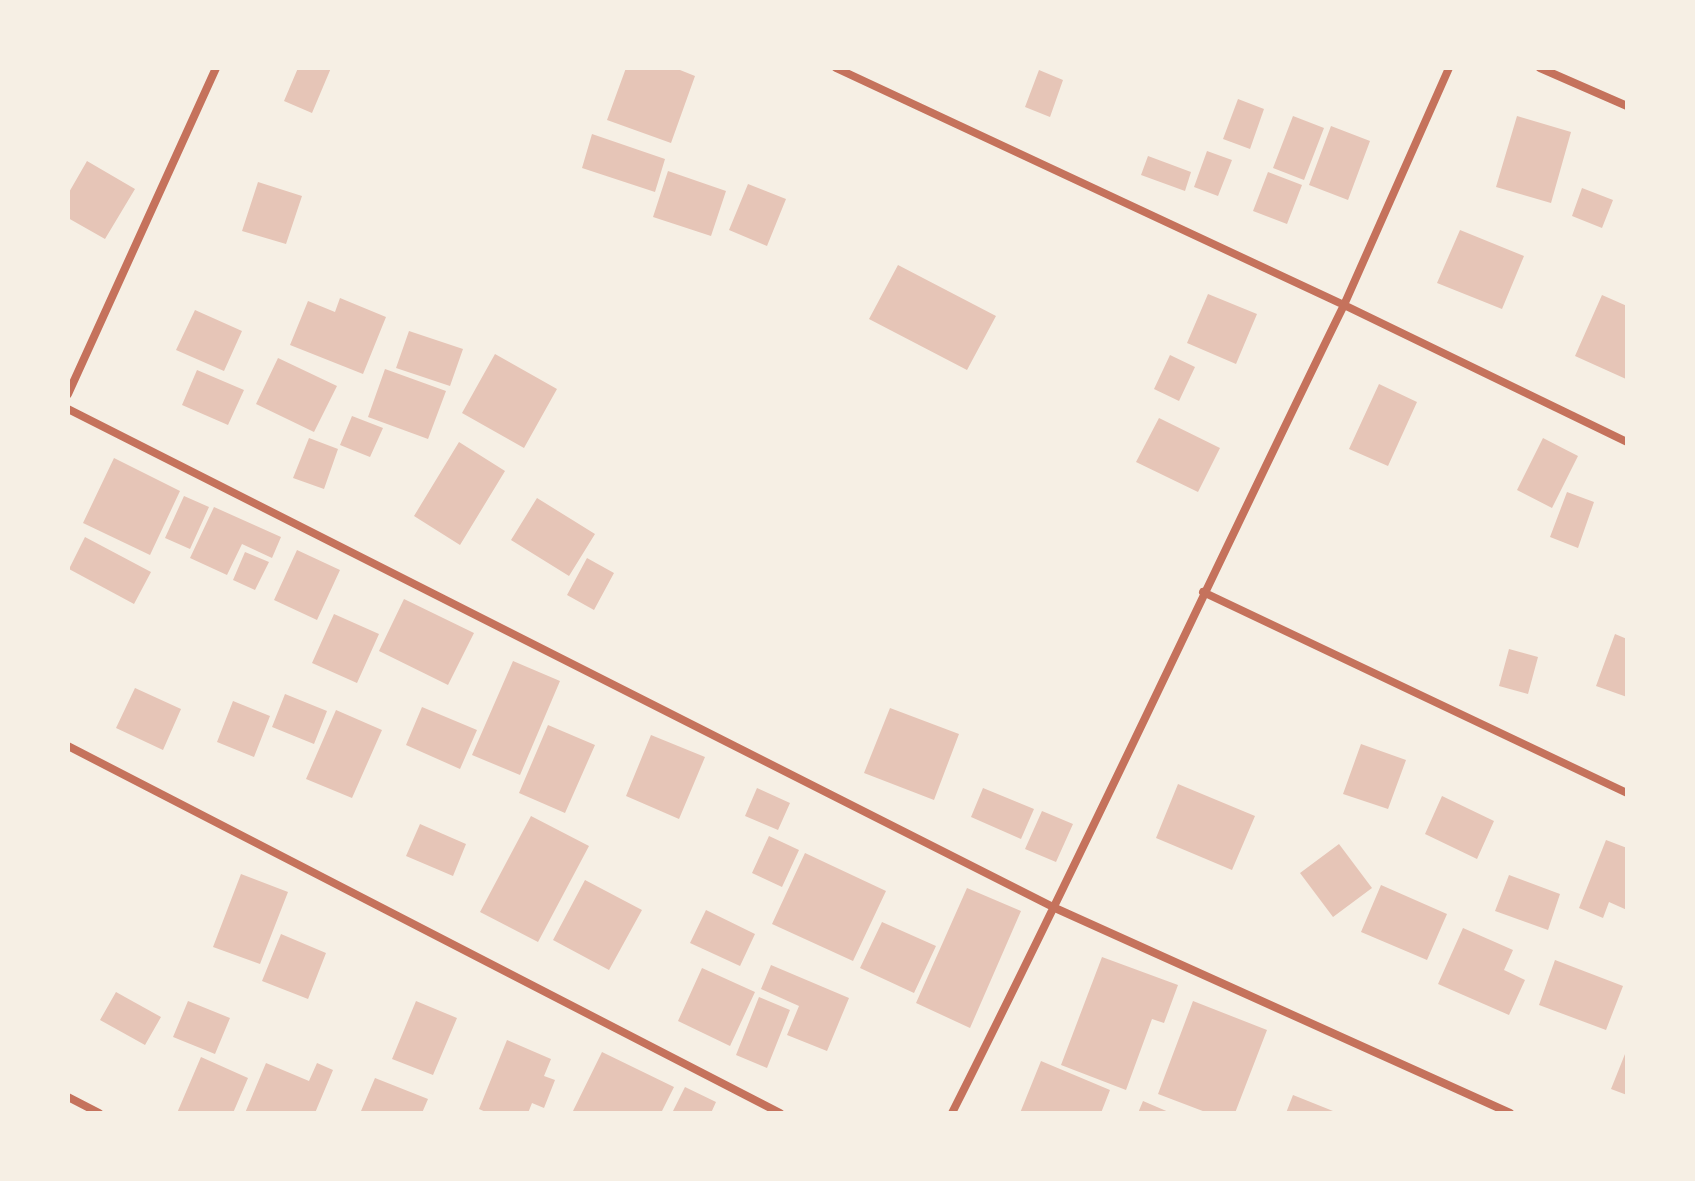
<!DOCTYPE html>
<style>
body{margin:0}
#map{position:relative;width:1695px;height:1181px;overflow:hidden;background:#f6efe4;font-family:"Alegreya Sans",sans-serif}
canvas{display:block}
.frame{position:absolute;inset:0;border:70px solid #f6efe4;pointer-events:none}
</style>
<div id="map">
<canvas width="1695" height="1181"></canvas>
<div class="frame"></div>
</div>
<script>
const ctx = document.querySelector('canvas').getContext('2d');
ctx.lineJoin = 'round';
function fillPath(path, color) {
  ctx.fillStyle = color;
  ctx.fill(path, 'evenodd');
}
function strokePath(path, color, width, dash) {
  ctx.strokeStyle = color;
  ctx.lineWidth = width;
  ctx.lineCap = dash ? 'butt' : 'round';
  ctx.setLineDash(dash || []);
  ctx.stroke(path);
}
const building = new Path2D(`
 M298,68h33l-19,45 -28,-12z
 M626,68h49l20,8 -24,67 -64,-23z
 M1039,70l24,10 -13,37 -25,-10z
 M1238,99l26,10 -14,40 -27,-10z
 M1293,116l31,12 -20,52 -31,-12z
 M1517,116l54,16 -20,71 -55,-16z
 M1331,126l39,15 -22,59 -39,-15z
 M592,134l73,25 -10,33 -73,-24z
 M1207,151l25,9 -14,36 -24,-9z
 M1148,156l43,16 -6,19 -44,-16z
 M87,161l48,28 -30,50 -37,-21v-24z
 M668,171l58,20 -15,45 -58,-19z
 M1268,172l34,13 -15,39 -34,-13z
 M258,182l44,14 -16,48 -44,-13z
 M748,184l38,15 -19,47 -38,-16z
 M1582,188l31,12 -11,28 -30,-12z
 M1460,230l64,26 -22,53 -65,-26z
 M898,265l98,51 -29,54 -98,-51z
 M1208,294l49,20 -21,50 -49,-21z
 M1602,295l25,11 -1,73 -51,-23z
 M340,298l46,19 -23,57 -73,-29 18,-44 27,11z
 M195,310l47,21 -18,40 -48,-21z
 M409,331l54,18 -13,37 -54,-18z
 M495,354l62,35 -33,59 -62,-35z
 M1170,355l25,12 -16,34 -25,-12z
 M278,358l59,28 -23,46 -58,-28z
 M385,369l61,22 -18,48 -60,-22z
 M197,370l47,20 -16,35 -46,-20z
 M1379,384l38,18 -29,64 -39,-17z
 M352,416l31,12 -13,29 -30,-12z
 M1159,418l61,30 -22,44 -62,-30z
 M309,438l29,11 -14,40 -31,-11z
 M1543,438l35,18 -26,52 -35,-18z
 M459,442l46,29 -45,74 -46,-29z
 M114,458l66,33 -30,64 -67,-32z
 M1567,492l27,10 -16,46 -28,-11z
 M184,496l25,11 -19,42 -25,-11z
 M537,498l58,36 -26,42 -58,-36z
 M214,507l67,30 -9,21 -30,-14 -15,31 -37,-17z
 M85,537l66,35 -17,32 -65,-35z
 M297,550l43,20 -23,50 -43,-20z
 M245,552l24,10 -14,28 -22,-10z
 M587,558l27,15 -20,37 -27,-15z
 M404,599l70,34 -26,52 -69,-34z
 M334,614l45,20 -22,49 -45,-20z
 M1615,634l12,5v58l-31,-11z
 M1509,649l29,8 -10,37 -29,-8z
 M513,661l47,20 -40,94 -48,-20z
 M135,688l46,21 -18,41 -47,-22z
 M285,694l42,17 -13,33 -42,-17z
 M233,701l37,15 -16,41 -37,-15z
 M422,707l55,23 -17,39 -54,-24z
 M890,708l69,26 -25,66 -70,-27z
 M336,710l46,20 -30,68 -46,-19z
 M548,725l47,20 -30,68 -46,-20z
 M651,735l54,22 -26,62 -53,-23z
 M1361,744l45,16 -18,49 -45,-15z
 M1178,784l77,32 -23,54 -76,-32z
 M757,788l33,15 -12,27 -33,-14z
 M983,788l51,21 -13,30 -50,-22z
 M1442,796l52,25 -17,38 -52,-25z
 M1042,811l31,13 -17,38 -31,-13z
 M531,816l58,30 -51,96 -58,-30z
 M420,824l46,20 -13,32 -47,-20z
 M769,836l30,14 -17,37 -30,-14z
 M1606,840l21,8v62l-18,-8 -6,16 -24,-10z
 M1339,844l33,44 -39,29 -33,-44z
 M805,853l81,38 -33,70 -81,-37z
 M241,874l47,18 -28,72 -47,-17z
 M1509,875l51,19 -12,36 -53,-19z
 M585,880l57,30 -33,60 -56,-30z
 M1381,885l66,29 -20,46 -66,-28z
 M967,888l54,23 -51,117 -54,-25z
 M706,910l49,24 -15,32 -50,-23z
 M882,922l54,24 -22,47 -54,-25z
 M1463,928l50,22 -9,20 21,10 -16,35 -71,-31z
 M281,934l45,19 -18,46 -46,-18z
 M1102,957l76,28 -14,38 -12,-4 -26,71 -65,-25z
 M1555,960l68,26 -17,44 -67,-25z
 M771,965l78,33 -22,53 -40,-16 12,-29 -38,-17z
 M702,968l53,24 -25,54 -52,-25z
 M116,992l45,25 -16,28 -45,-25z
 M759,997l31,13 -23,58 -31,-13z
 M188,1001l42,17 -15,36 -42,-17z
 M416,1001l41,17 -24,57 -41,-16z
 M1193,1001l74,29 -32,83h-27l-50,-19z
 M507,1040l44,19 -7,17 11,4 -11,28 -12,-5 -4,10h-40l-9,-4z
 M1627,1049v46l-16,-6z
 M602,1052l72,35 -13,26h-89z
 M201,1057l47,21 -15,35h-56z
 M1041,1061l69,29 -9,23h-81z
 M266,1063l43,18 8,-18 16,7 -18,43h-70z
 M375,1078l53,21 -6,14 -61,-2z
 M685,1087l31,15 -5,11h-39z
 M1293,1095l45,18h-52z
 M1143,1101l28,12h-33z`);
const minor = new Path2D(`
 M836,68l508,237 105,-237
 M1540,68l87,38
 M68,394l148,-326
 M68,409l987,499 455,205
 M1203,592l424,201
 M68,746l712,367
 M68,1097l31,16
 M952,1113c135,-267 260,-539 392,-808l283,137`);
fillPath(building, '#e6c5b7');
strokePath(minor, '#c5725c', 8);
</script>
